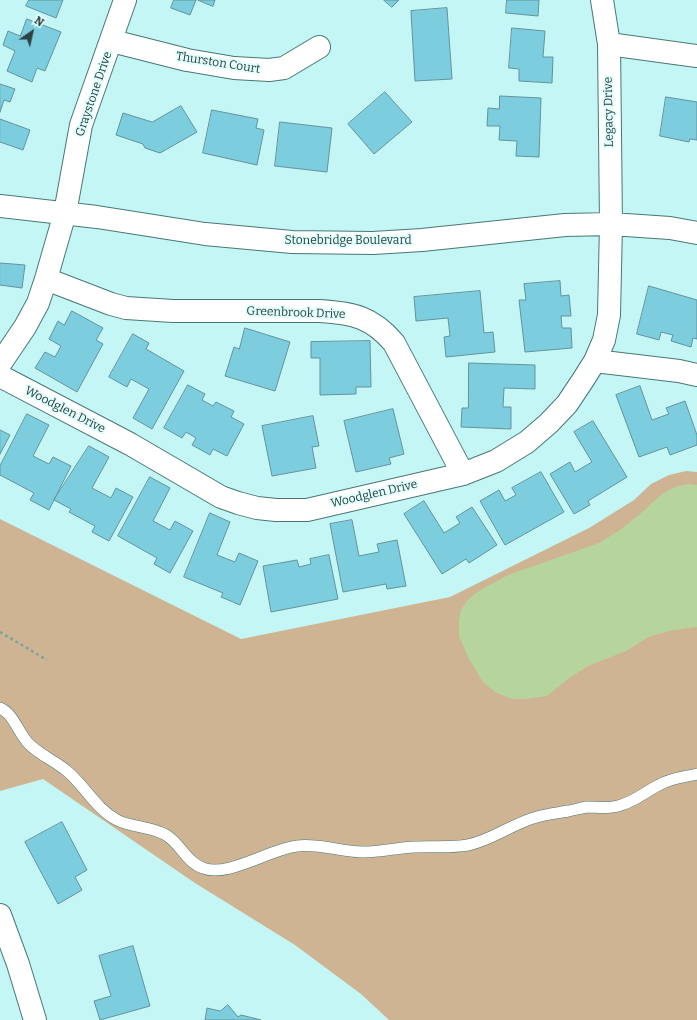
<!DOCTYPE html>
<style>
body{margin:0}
#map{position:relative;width:697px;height:1020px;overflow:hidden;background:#c3f6f4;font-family:Bitter,serif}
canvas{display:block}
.north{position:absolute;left:12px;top:12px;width:40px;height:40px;-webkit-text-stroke:3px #e1fffd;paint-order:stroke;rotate:34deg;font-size:11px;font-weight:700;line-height:16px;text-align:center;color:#2c4140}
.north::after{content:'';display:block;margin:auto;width:14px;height:18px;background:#2c4140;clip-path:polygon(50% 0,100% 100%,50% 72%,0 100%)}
</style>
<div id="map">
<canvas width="697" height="1020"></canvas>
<div class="north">N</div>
</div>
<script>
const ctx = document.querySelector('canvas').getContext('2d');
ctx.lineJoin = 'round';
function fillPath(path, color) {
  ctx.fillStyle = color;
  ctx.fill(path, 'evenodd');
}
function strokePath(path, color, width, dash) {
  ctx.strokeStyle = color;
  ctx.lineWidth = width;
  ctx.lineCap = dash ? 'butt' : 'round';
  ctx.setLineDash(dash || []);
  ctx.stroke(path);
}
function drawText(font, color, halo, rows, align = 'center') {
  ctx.font = font + ' Bitter,serif';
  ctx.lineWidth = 4;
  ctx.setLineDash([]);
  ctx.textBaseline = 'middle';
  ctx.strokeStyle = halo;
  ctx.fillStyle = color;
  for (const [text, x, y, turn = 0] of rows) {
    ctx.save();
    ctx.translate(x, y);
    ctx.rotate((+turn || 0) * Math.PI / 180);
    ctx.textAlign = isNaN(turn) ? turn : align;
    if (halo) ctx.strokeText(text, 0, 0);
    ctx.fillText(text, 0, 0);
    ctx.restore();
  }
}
const green = new Path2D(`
 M686,471l11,1v548h-308l-28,-26 -66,-49 -100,-62 -152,-104 -43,12v-272l241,120 209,-42 139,-69 45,-28 17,-16 18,-9z`);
const water = new Path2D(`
 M688,484l9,1v142l-24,3 -25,7 -20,13 -40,16 -19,12 -22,18 -22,3h-13l-17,-7 -12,-10 -15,-25 -9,-21v-16l2,-10 6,-9 10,-9 31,-17 91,-32 21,-13 21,-17 21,-19 13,-7z`);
const building = new Path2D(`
 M29,0h34l-7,18 -30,-12z
 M174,0h22l-6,15 -19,-7z
 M198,0h17l-2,6z
 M384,0h15l-7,7z
 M507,0h32l-1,16 -32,-3z
 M447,8l5,71 -37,2 -4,-70z
 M27,19l34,13 -16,39 -8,-3 -5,14 -25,-11 8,-20 -12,-6 5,-14 12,5z
 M512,28l33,3 -2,26h10l-1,26 -33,-2v-12l-10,-1z
 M0,84l15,5 -5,13 -6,-2 -4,12z
 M385,92l27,30 -38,32 -26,-30z
 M500,96l41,2 -2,59 -23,-1 1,-15 -18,-1 1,-14h-13l1,-18 11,1z
 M666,97l31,5v38l-7,-1 -1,3 -29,-6z
 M181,106l16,26 -37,21 -15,-5 -2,-4 -27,-9 7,-22 29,9z
 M212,110l46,9 -2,9 8,2 -7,35 -54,-12z
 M0,119l30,11 -7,20 -23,-8z
 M280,122l52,6 -5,44 -52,-6z
 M0,263l25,2 -3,23 -22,-3z
 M560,281l1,15 8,-1 2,21h-10l1,12h9l1,20 -47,4 -6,-52h7l-2,-16z
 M649,286l48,14v39l-4,-1 -2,9 -20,-6 2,-6 -12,-3 -2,8 -22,-6z
 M480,291l4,42 9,-1 2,20 -49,5 -2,-20 6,-1 -2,-18 -32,3 -2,-24z
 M72,311l31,17 -7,12 7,4 -26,48 -42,-24 10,-16 10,5 6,-11 -12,-7 9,-18 6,4z
 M245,328l45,14 -15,49 -50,-15 9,-29 5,2z
 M133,334l16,9 -3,6 38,22 -32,58 -19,-11 16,-29 -18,-10 -4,8 -18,-10z
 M370,341l1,46h-15v7l-36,1v-37h-9v-16z
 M469,363l66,2v24l-31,-1 -1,19h8v22l-50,-2 1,-19h6z
 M188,385l17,9 -3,6 11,6 3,-4 18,9 -3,6 13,7 -17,32 -14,-7 -3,6 -18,-10 4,-7 -10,-6 -4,6 -18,-10z
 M640,386l12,34 17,-6 -3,-6 19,-7 12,34v10l-27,10 -3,-8 -28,10 -23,-62z
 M393,409l11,45 -15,4 2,6 -35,8 -12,-51z
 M27,414l22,11 -16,31 16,8 4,-7 18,9 -22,44 -19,-10 4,-7 -34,-18v-9z
 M313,416l6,30 -7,1 4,21 -44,8 -10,-50z
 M593,421l34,56 -39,24 2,4 -16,9 -24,-40 20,-12 5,10 17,-10 -18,-30z
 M0,430l10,5 -10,19z
 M89,446l20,11 -17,31 19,10 5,-10 17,9 -24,44 -17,-9 3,-6 -26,-14 2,-3 -17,-9z
 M541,472l23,40 -59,33 -25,-44 19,-11 6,11 11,-6 -4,-7z
 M150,477l20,11 -17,33 17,9 5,-9 18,10 -23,42 -16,-9 3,-6 -39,-22z
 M424,501l20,32 16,-10 -4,-6 16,-10 25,38 -28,18 -3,-4 -24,15 -38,-60z
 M210,513l20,9 -13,33 18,7 4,-9 19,8 -18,44 -19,-8 2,-4 -39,-16z
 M352,520l7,36 20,-4 -2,-8 20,-4 9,46 -19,3 -1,-5 -43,8 -13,-68z
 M329,555l9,44 -67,13 -8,-46 34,-6 2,7 12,-3 -1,-5z
 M62,822l25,48 -12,7 7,13 -24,14 -33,-62z
 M133,946l17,60 -50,14 -6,-19 17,-5 -12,-40z
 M228,1005l10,12 3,-2 20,5h-56l2,-12 13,3z`);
const path = new Path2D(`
 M0,632l47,28`);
const lane = new Path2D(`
 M0,708c14,6 18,25 29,36 11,11 26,17 38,27 18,15 29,38 50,49 16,8 34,6 49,15 15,9 20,27 37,33 24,10 67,-19 94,-22 22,-3 44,6 66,6 17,0 34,-4 51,-5 17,-1 38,1 54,-2 25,-5 45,-22 69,-28 10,-3 21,-4 31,-6 6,-1 13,-3 19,-4 11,0 20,2 31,-1 16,-4 27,-14 41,-21 12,-7 26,-8 38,-11`);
const street = new Path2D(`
 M112,41l75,19 47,8 35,2 15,-2 35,-21
 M609,44l88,12
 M0,206l97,11 108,17 87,8 81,1 49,-3 143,-15 46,-1 59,4 27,5
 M46,279l65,25 15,4 47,3h147c33,2 52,6 74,32l69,131
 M595,361l84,10 18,4
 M0,364l25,-37 13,-24 8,-24 19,-66 16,-88 44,-125
 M0,376l130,68 91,53 17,6 19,5 19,2h31l156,-36 33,-13 31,-19 22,-19 18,-19 16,-24 12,-19 9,-21 5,-25 2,-91 -2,-180 -7,-44
 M0,915l18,49 17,56`);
const streetNames = [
 ["Thurston Court",218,63,9],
 ["Graystone Drive",94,94,-71],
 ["Legacy Drive",609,112,-91],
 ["Stonebridge Boulevard",348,241],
 ["Greenbrook Drive",296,313,2],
 ["Woodglen Drive",65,410,27],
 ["Woodglen Drive",374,494,-13]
];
fillPath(green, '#cfb493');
fillPath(water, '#b5d59d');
fillPath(building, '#7ccedf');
strokePath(building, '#64929c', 1);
strokePath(lane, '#487876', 12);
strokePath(street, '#487876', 24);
strokePath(path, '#7da2a1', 2.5, [3, 3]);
strokePath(lane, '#fff', 11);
strokePath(street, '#fff', 22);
drawText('12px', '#2c4140', '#e1fffd', streetNames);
</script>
